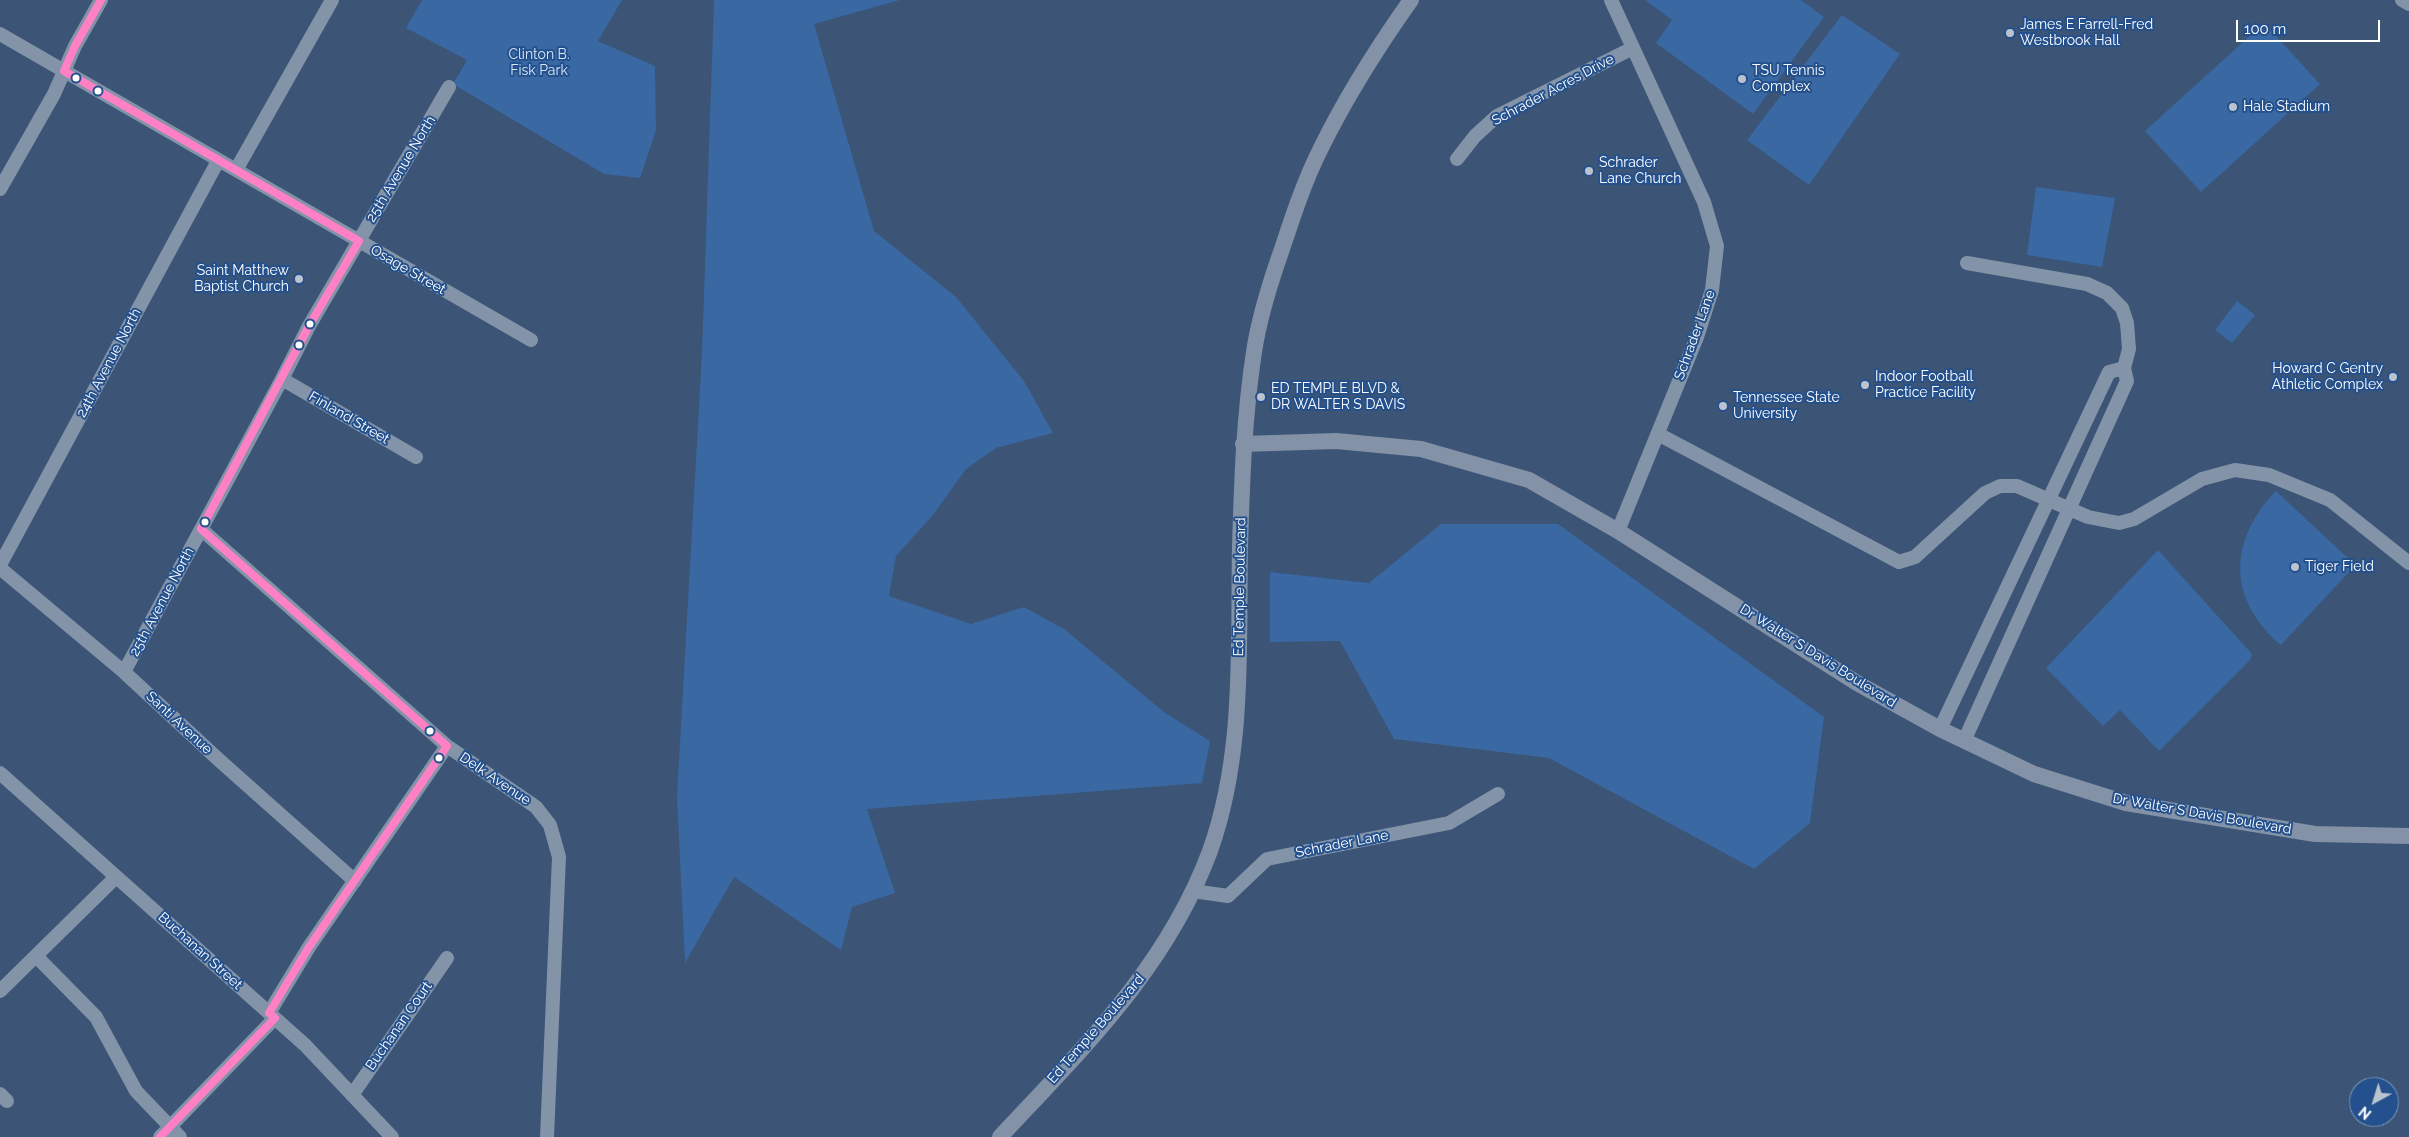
<!DOCTYPE html>
<style>
body{margin:0}
#map{position:relative;width:2409px;height:1137px;overflow:hidden;background:#3c5475;font-family:Raleway,sans-serif}
canvas{display:block}
.north{position:absolute;left:2349px;top:1077px;width:50px;height:50px;box-sizing:border-box;background:#24518d;border:1px solid #7c97bb;border-radius:50%;rotate:219deg;font-size:14px;font-weight:700;line-height:20px;text-align:center;color:#fff}
.north::after{content:'';display:block;margin:auto;width:18px;height:22px;background:#bbc3cf;clip-path:polygon(50% 0,100% 100%,50% 72%,0 100%)}
.scale{position:absolute;left:2236px;top:20px;width:144px;height:22px;box-sizing:border-box;border:2px solid #fff;border-top:0;padding-left:6px;font-size:15px;line-height:18px;white-space:nowrap;color:#fff;-webkit-text-stroke:4px #24518d;paint-order:stroke}
</style>
<div id="map">
<canvas width="2409" height="1137"></canvas>
<div class="north">N</div>
<div class="scale">100 m</div>
</div>
<script>
const ctx = document.querySelector('canvas').getContext('2d');
ctx.lineJoin = 'round';
function fillPath(path, color) {
  ctx.fillStyle = color;
  ctx.fill(path, 'evenodd');
}
function strokePath(path, color, width, dash) {
  ctx.strokeStyle = color;
  ctx.lineWidth = width;
  ctx.lineCap = dash ? 'butt' : 'round';
  ctx.setLineDash(dash || []);
  ctx.stroke(path);
}
function drawText(font, color, halo, rows, align = 'center') {
  ctx.font = font + ' Raleway,sans-serif';
  ctx.lineWidth = 4;
  ctx.setLineDash([]);
  ctx.textBaseline = 'middle';
  ctx.strokeStyle = halo;
  ctx.fillStyle = color;
  for (const [text, x, y, turn = 0] of rows) {
    ctx.save();
    ctx.translate(x, y);
    ctx.rotate((+turn || 0) * Math.PI / 180);
    ctx.textAlign = isNaN(turn) ? turn : align;
    if (halo) ctx.strokeText(text, 0, 0);
    ctx.fillText(text, 0, 0);
    ctx.restore();
  }
}
const green = new Path2D(`
 M422,0h200l-24,41 57,25 1,64 -16,48 -36,-4 -151,-90 14,-24 -61,-32z
 M714,0h186l-86,24 60,207 82,66 68,84 29,52 -57,15 -30,21 -33,46 -37,41 -7,40 82,28 53,-17 40,22 100,83 46,29 -8,42 -335,26 28,84 -43,14 -11,43 -107,-73 -49,86 -8,-167 25,-443z
 M1645,0h156l23,17 -71,97 -97,-71 16,-23z
 M1842,15l58,39 -91,131 -62,-45z
 M2264,23l56,61 -119,108 -56,-61z
 M2036,187l79,11 -13,69 -75,-12z
 M2237,301l18,14 -23,28 -17,-13z
 M2276,491l73,68 1,12 -69,74c-54,-45 -53,-105 -5,-154z
 M1441,524h117l266,193 -14,106 -56,46 -205,-111 -155,-19 -54,-98 -70,1v-70l99,11z
 M2158,550l94,104 -2,6 -91,91 -39,-41 -17,16 -57,-58z`);
const minor = new Path2D(`
 M1611,0l93,202 13,44 -5,44 -15,47 -79,194
 M2402,0l7,4
 M0,34l531,306
 M1457,159l18,-23 22,-20 136,-68
 M236,170l96,-170
 M0,189l54,-95 21,-48 26,-46
 M282,379l134,78
 M1658,434l241,128 16,-5 70,-64 15,-7h17l71,31 31,6 15,-4 68,-40 33,-9 34,5 61,25 79,63
 M201,529l246,217 89,61 14,18 9,32 -12,280
 M0,565l218,-404
 M0,568l124,104 95,88 136,121
 M124,672l158,-293 27,-53 140,-239
 M1940,729l169,-357 15,-4
 M1964,741l163,-360 -3,-13 5,-19 -2,-26 -5,-15 -15,-15 -20,-9 -120,-21
 M0,773l305,272 87,92
 M1193,891l35,5 39,-37 182,-36 49,-29
 M37,957l59,60 40,74 44,46
 M0,991l116,-114
 M269,1013l40,-66 138,-201
 M0,1094l7,7
 M352,1095l95,-137
 M160,1137l115,-119`);
const major = new Path2D(`
 M1243,444l93,-3 85,8 108,31 89,51 239,152 83,46 94,45 92,29 189,31 94,2
 M1000,1137c83,-89 167,-170 210,-286 35,-98 28,-203 30,-305 2,-65 4,-129 14,-194 5,-34 16,-69 28,-103 11,-33 22,-67 38,-99 26,-53 57,-102 91,-150`);
const bus1 = new Path2D(`
 M101,0l-26,46 -11,25 295,170 -50,85 -108,203 246,217 -138,201 -40,66 6,5 -115,119`);
const markers = [
 [2010,33,5,"#bbc3cf"],
 [76,78,4.5,"#fff"],
 [1742,79,5,"#bbc3cf"],
 [98,91,4.5,"#fff"],
 [2233,107,5,"#bbc3cf"],
 [1589,171,5,"#bbc3cf"],
 [299,279,5,"#bbc3cf"],
 [310,324,4.5,"#fff"],
 [299,345,4.5,"#fff"],
 [2393,377,5,"#bbc3cf"],
 [1865,385,5,"#bbc3cf"],
 [1261,397,5,"#bbc3cf"],
 [1723,406,5,"#bbc3cf"],
 [205,522,4.5,"#fff"],
 [2295,567,5,"#bbc3cf"],
 [430,731,4.5,"#fff"],
 [439,758,4.5,"#fff"]
];
const poiNames = [
 ["James E Farrell-Fred",2020,25],
 ["Westbrook Hall",2020,41],
 ["TSU Tennis",1752,71],
 ["Complex",1752,87],
 ["Hale Stadium",2243,107],
 ["Schrader",1599,163],
 ["Lane Church",1599,179],
 ["Saint Matthew",289,271,"right"],
 ["Baptist Church",289,287,"right"],
 ["Howard C Gentry",2383,369,"right"],
 ["Athletic Complex",2383,385,"right"],
 ["Indoor Football",1875,377],
 ["Practice Facility",1875,393],
 ["ED TEMPLE BLVD &",1271,389],
 ["DR WALTER S DAVIS",1271,405],
 ["Tennessee State",1733,398],
 ["University",1733,414],
 ["Tiger Field",2305,567]
];
const parkNames = [
 ["Clinton B.",539,55],
 ["Fisk Park",539,71]
];
const streetNames = [
 ["Schrader Acres Drive",1553,90,-28],
 ["25th Avenue North",401,169,-59],
 ["Osage Street",408,270,30],
 ["Schrader Lane",1695,335,-70],
 ["24th Avenue North",109,363,-62],
 ["Finland Street",349,418,30],
 ["Ed Temple Boulevard",1240,587,-89],
 ["25th Avenue North",162,602,-62],
 ["Dr Walter S Davis Boulevard",1818,656,32],
 ["Santi Avenue",179,723,43],
 ["Delk Avenue",495,779,34],
 ["Dr Walter S Davis Boulevard",2202,814,10],
 ["Schrader Lane",1342,844,-11],
 ["Buchanan Street",200,951,42],
 ["Buchanan Court",399,1026,-55],
 ["Ed Temple Boulevard",1096,1029,-49]
];
fillPath(green, '#3968a3');
strokePath(minor, '#8394a9', 14);
strokePath(major, '#8392a7', 16);
strokePath(bus1, '#ff80c5', 8);
for (const [x, y, r, color] of markers) {
  const dot = new Path2D();
  dot.arc(x, y, r, 0, 2 * Math.PI);
  ctx.fillStyle = color;
  ctx.fill(dot);
  strokePath(dot, '#24518d', 2);
}
drawText('14px', '#fff', '#24518d', poiNames, 'left');
drawText('14px', '#d8e7f8', '#24518d', parkNames);
drawText('14px', '#fff', '#24518d', streetNames);
</script>
